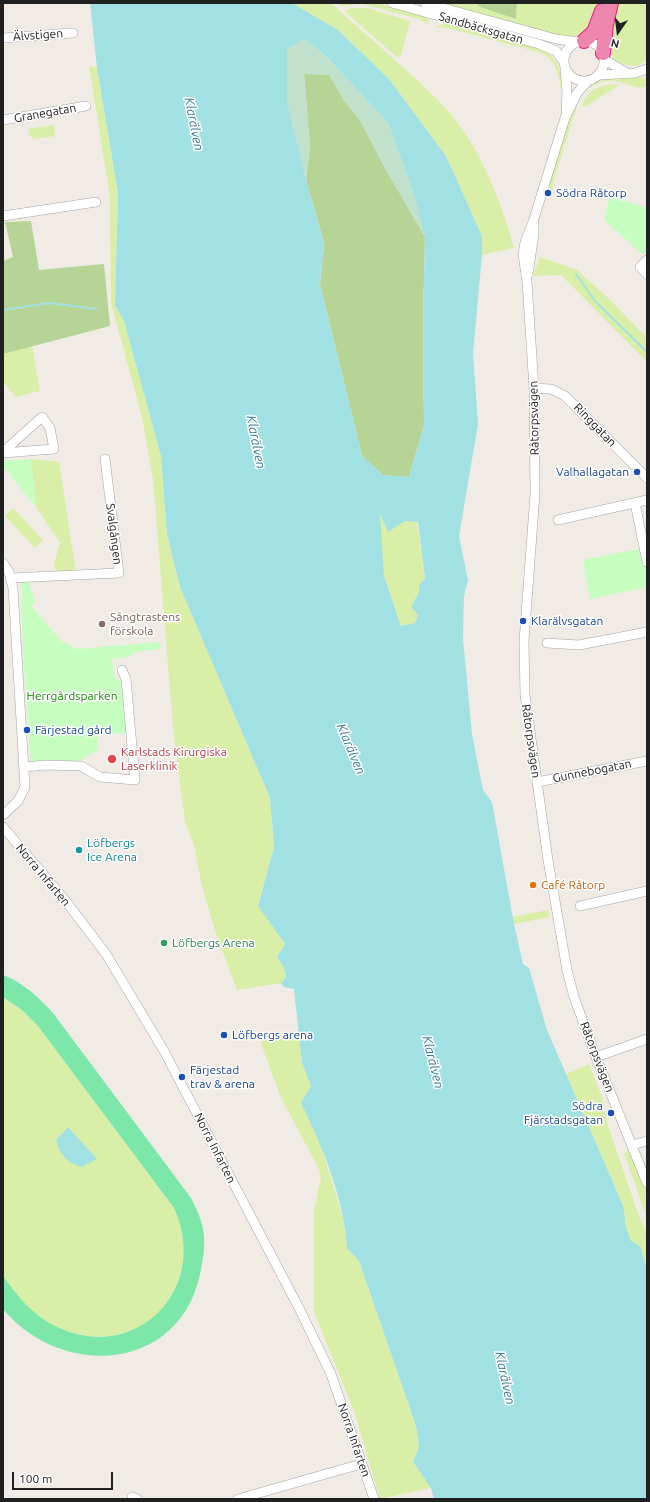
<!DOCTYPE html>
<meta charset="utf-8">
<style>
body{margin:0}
#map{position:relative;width:650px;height:1502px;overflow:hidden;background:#f1ebe5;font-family:Ubuntu,sans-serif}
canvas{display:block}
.frame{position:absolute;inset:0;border:4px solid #202020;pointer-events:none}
.north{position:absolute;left:598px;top:12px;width:40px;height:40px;-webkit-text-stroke:3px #fff;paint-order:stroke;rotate:194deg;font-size:11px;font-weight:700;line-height:16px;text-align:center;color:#202020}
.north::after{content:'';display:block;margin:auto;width:14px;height:18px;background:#202020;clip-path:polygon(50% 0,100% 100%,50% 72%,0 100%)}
.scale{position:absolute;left:12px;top:1472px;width:101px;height:18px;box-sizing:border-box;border:2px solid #202020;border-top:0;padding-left:5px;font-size:12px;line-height:14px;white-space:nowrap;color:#202020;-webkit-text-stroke:3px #fff;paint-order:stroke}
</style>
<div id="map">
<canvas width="650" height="1502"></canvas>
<div class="frame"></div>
<div class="north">N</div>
<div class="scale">100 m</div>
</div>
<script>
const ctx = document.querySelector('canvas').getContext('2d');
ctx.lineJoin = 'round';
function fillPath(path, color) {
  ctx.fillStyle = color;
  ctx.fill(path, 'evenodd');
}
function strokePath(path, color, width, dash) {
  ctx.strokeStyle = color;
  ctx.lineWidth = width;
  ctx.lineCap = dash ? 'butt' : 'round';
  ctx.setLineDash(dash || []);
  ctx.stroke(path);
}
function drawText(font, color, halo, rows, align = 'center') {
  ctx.font = font + ' Ubuntu,sans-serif';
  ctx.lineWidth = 3;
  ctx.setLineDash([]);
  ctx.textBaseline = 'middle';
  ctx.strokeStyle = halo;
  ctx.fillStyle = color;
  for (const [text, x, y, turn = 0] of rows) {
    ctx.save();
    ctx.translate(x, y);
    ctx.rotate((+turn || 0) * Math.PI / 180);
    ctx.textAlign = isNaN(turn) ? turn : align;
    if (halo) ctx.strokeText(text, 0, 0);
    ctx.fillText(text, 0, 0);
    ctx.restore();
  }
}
const grass = new Path2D(`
 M292,3h39c36,33 75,65 110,100 35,36 60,96 73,145l-32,7v-19l-36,-80 -57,-77 -51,-49z
 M337,3h40l49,14 4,8 -11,-6 -57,-15 -21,2z
 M437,3h39l4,4 36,11 1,-15h82c-3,12 -4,25 -16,31 -18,10 -122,-24 -146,-31z
 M616,3h31v56l-9,7c-43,-1 -28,-34 -22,-63z
 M351,8h16l43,13 -9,34 -3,3 -54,-47z
 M446,23l96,27c17,8 19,21 22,38h-3c-3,-14 -5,-27 -19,-35l-94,-25 -12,-1z
 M89,66l8,2 21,125 -3,112 9,16 37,135 6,78 13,53 90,211 4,49 -16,58 27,39 -8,13 7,11 2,9 -5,6 -44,7 -20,-53 -15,-50 -8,-42 -9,-23 -12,-95 -20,-248 -11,-62 -31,-114 -1,-106z
 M614,77l28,1 5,2v6c-15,8 -34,-20 -63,6 6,-12 17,-14 30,-15z
 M611,84l8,1 -34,22 -3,-2c7,-15 13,-18 29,-21z
 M576,98l3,1 -25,81 -2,12 -2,-2v-11z
 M54,125l1,11 -20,3 -5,-3 -2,-7z
 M540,257l37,13 31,28 39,40v24l-86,-87 -28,1z
 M32,346l8,45 -24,6 -13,-15v-28z
 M31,459l28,3 17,110 -20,1 -2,-9 6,-21 -24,-36z
 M13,508l30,32 -8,8 -30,-32z
 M379,513l26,8 12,1 8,56 -6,7v7l-7,15 6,8 -3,8 -14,3 -17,-50z
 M548,910l1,7 -35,7 -1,-7z
 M3,997l19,13 16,16 136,182c4,8 8,16 10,25 2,12 0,25 -3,37 -13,59 -73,82 -126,56 -23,-11 -37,-30 -52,-50z
 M299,1036l3,27 9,23 9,57 25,81 2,24 12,13 57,165 3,21 -6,15 18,26 -51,11 -26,-88 -40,-99v-103l7,-30 -2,-10 -38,-71 -21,-57z
 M589,1064l13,33 5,25 30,89 10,22v36l-7,-23 -9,-5 -6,-17 -1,-16 -58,-134z
 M630,1149l17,43v26l-23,-65z`);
const forest = new Path2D(`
 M476,3h41l-1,16 -36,-12z
 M304,73l26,2 14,25 16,20 24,46 41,71 -2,84 1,105 -15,51 -26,-2 -21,-19 -42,-172 4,-41 -18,-63 4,-32z
 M31,221l8,49 65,-6 6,62 -107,28v-93l10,-4 -8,-35z`);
const wetland = new Path2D(`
 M304,39l22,17 62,67 26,71 11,43 -41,-71 -24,-46 -16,-20 -15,-25 -25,-1 6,74 -4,32 -19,-80v-51z`);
const park = new Path2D(`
 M610,196l37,12v43l-4,4 -39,-35z
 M31,459l5,48 -33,-41v-5z
 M643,548l4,20v19l-57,12 -7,-39z
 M21,580h7l7,21 -3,6 29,34 16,8 83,-7 1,7 -22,2 -11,6 -16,2 3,20 8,3 6,51 -32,1v16l-19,12 -47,2 -8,-112z`);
const pitch = new Path2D(`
 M3,975c20,7 36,23 50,38l138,185c5,10 10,20 12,31 3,15 0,31 -3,45 -21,99 -139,105 -197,35v-33c15,20 29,39 52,50 81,40 156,-38 119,-118l-136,-182 -16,-16 -19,-13z`);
const water = new Path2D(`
 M90,3h202l46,27 51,49 57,77 36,80v19l-9,98 5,71 -19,112 9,44 -4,16 -1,42 9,96 11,56 9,12 22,122 9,40 6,4 18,62 77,178 1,16 6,17 9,5 7,23v230h-213l-3,-11 -18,-26 6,-15 -3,-21 -57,-165 -12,-13c-3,-50 -24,-100 -46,-145l10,-17 -9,-23 -8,-74 -10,-2 -3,-4 5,-6 -2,-9 -7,-11 8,-13 -27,-38 16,-59 -4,-49 -90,-211 -13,-53 -6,-78 -37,-135 -9,-16 3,-112 -21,-125zM304,39l22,17 62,67 26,71 11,43 -2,84 1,105 -15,51 -26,-2 -21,-19 -42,-172 4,-41 -18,-63 -19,-80v-51zM380,514l8,18 17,-11 13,1 7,56 -6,7v7l-8,15 7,8 -3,8 -14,3 -17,-50z
 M68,1127l29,32 -15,8c-15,-4 -22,-12 -26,-27z`);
const stream = new Path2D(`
 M576,274l19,27 52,51
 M3,310l46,-7 48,6`);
const minor = new Path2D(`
 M392,3l147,41 17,7 8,11
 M425,3l131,36 22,3
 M3,38l70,-5
 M564 61a20 20 0 1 1 40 0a20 20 0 1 1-40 0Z
 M605,60l22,13
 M565,70l2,21 -1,20
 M600,75l35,-2 12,-4
 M588,81l-11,12 -12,25 -32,104 -8,20 -2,12 4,28 7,106 1,106 -11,147 1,54 23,165 19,110 7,27 22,60 51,126
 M3,120l83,-14
 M3,216l93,-14
 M647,260l-7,7 7,7
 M528,274l6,-40v-11
 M534,388l17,1 14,7 82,82
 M3,452l39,-35 8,11 4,21 -51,4
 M635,503l12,59
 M558,520l89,-20
 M3,563l6,9 4,16 12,199 -7,14 -15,14
 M11,578l108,-5 -14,-114
 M547,643l32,2 68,-13
 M25,767l20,-2 36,1 19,11 35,3 -9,-101 -4,-9
 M537,782l110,-21
 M3,827l62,73 41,54 58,97 135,257 32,66 43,125
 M580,906l67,-15
 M596,1057l51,-18
 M632,1145l15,-4
 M132,1497l5,2
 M238,1499l123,-35`);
const highway = new Path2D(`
 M584,41l10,-9 8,-21
 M603,53l3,-29 5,-21`);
const markers = [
 [548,193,4,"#1a4fb4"],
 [637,472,4,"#1a4fb4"],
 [523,621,4,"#1a4fb4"],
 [102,624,4,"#8d6e63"],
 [27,730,4,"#1a4fb4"],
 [112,759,5,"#e0444e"],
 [79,850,4,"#0f9aa8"],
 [533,885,4,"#e8710a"],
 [164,943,4,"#2e9e5b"],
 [224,1035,4,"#1a4fb4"],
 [182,1077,4,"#1a4fb4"],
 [611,1113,4,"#1a4fb4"]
];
const streetNames = [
 ["Sandbäcksgatan",481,28,16],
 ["Älvstigen",38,35,-4],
 ["Granegatan",45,113,-10],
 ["Råtorpsvägen",534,418,-91],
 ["Ringgatan",595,425,46],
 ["Svalgången",114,534,83],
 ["Råtorpsvägen",531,741,82],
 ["Gunnebogatan",592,771,-11],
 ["Norra Infarten",43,875,50],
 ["Råtorpsvägen",597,1057,69],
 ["Norra Infarten",215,1148,63],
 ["Norra Infarten",354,1440,71]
];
const transitNames = [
 ["Södra Råtorp",556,193],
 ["Valhallagatan",629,472,"right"],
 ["Klarälvsgatan",531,621],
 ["Färjestad gård",35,730],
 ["Löfbergs arena",232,1035],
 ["Färjestad",190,1070],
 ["trav & arena",190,1084],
 ["Södra",603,1106,"right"],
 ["Fjärstadsgatan",603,1120,"right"]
];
const educationNames = [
 ["Sångtrastens",110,617],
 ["förskola",110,631]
];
const parkNames = [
 ["Herrgårdsparken",72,696]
];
const healthNames = [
 ["Karlstads Kirurgiska",121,752],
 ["Laserklinik",121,766]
];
const cultureNames = [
 ["Löfbergs",87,843],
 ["Ice Arena",87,857]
];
const foodNames = [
 ["Café Råtorp",541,885]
];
const leisureNames = [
 ["Löfbergs Arena",172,943]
];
const waterNames = [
 ["Klarälven",194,124,79],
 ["Klarälven",256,442,79],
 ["Klarälven",351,749,67],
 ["Klarälven",433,1062,76],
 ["Klarälven",505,1378,78]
];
fillPath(grass, '#d9efa7');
fillPath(forest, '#b5d496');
fillPath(wetland, '#c1e1cc');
fillPath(park, '#c6febf');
fillPath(pitch, '#7ce7a9');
fillPath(water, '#a2e1e3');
strokePath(stream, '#a2e1e3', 2);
strokePath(minor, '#a4a4a4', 10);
strokePath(highway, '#eb1689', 16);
strokePath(minor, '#fff', 9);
strokePath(highway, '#ef86ae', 14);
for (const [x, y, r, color] of markers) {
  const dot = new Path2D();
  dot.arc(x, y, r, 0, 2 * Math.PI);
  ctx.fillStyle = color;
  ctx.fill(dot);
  strokePath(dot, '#fff', 1.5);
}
drawText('12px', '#202020', '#fff', streetNames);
drawText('12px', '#164399', '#fff', transitNames, 'left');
drawText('12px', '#785e54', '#fff', educationNames, 'left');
drawText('12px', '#118a01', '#fff', parkNames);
drawText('12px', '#be3a42', '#fff', healthNames, 'left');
drawText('12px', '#0d838f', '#fff', cultureNames, 'left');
drawText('12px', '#c56008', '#fff', foodNames, 'left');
drawText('12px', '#27864d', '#fff', leisureNames, 'left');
drawText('italic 13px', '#387b97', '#fff', waterNames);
</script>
